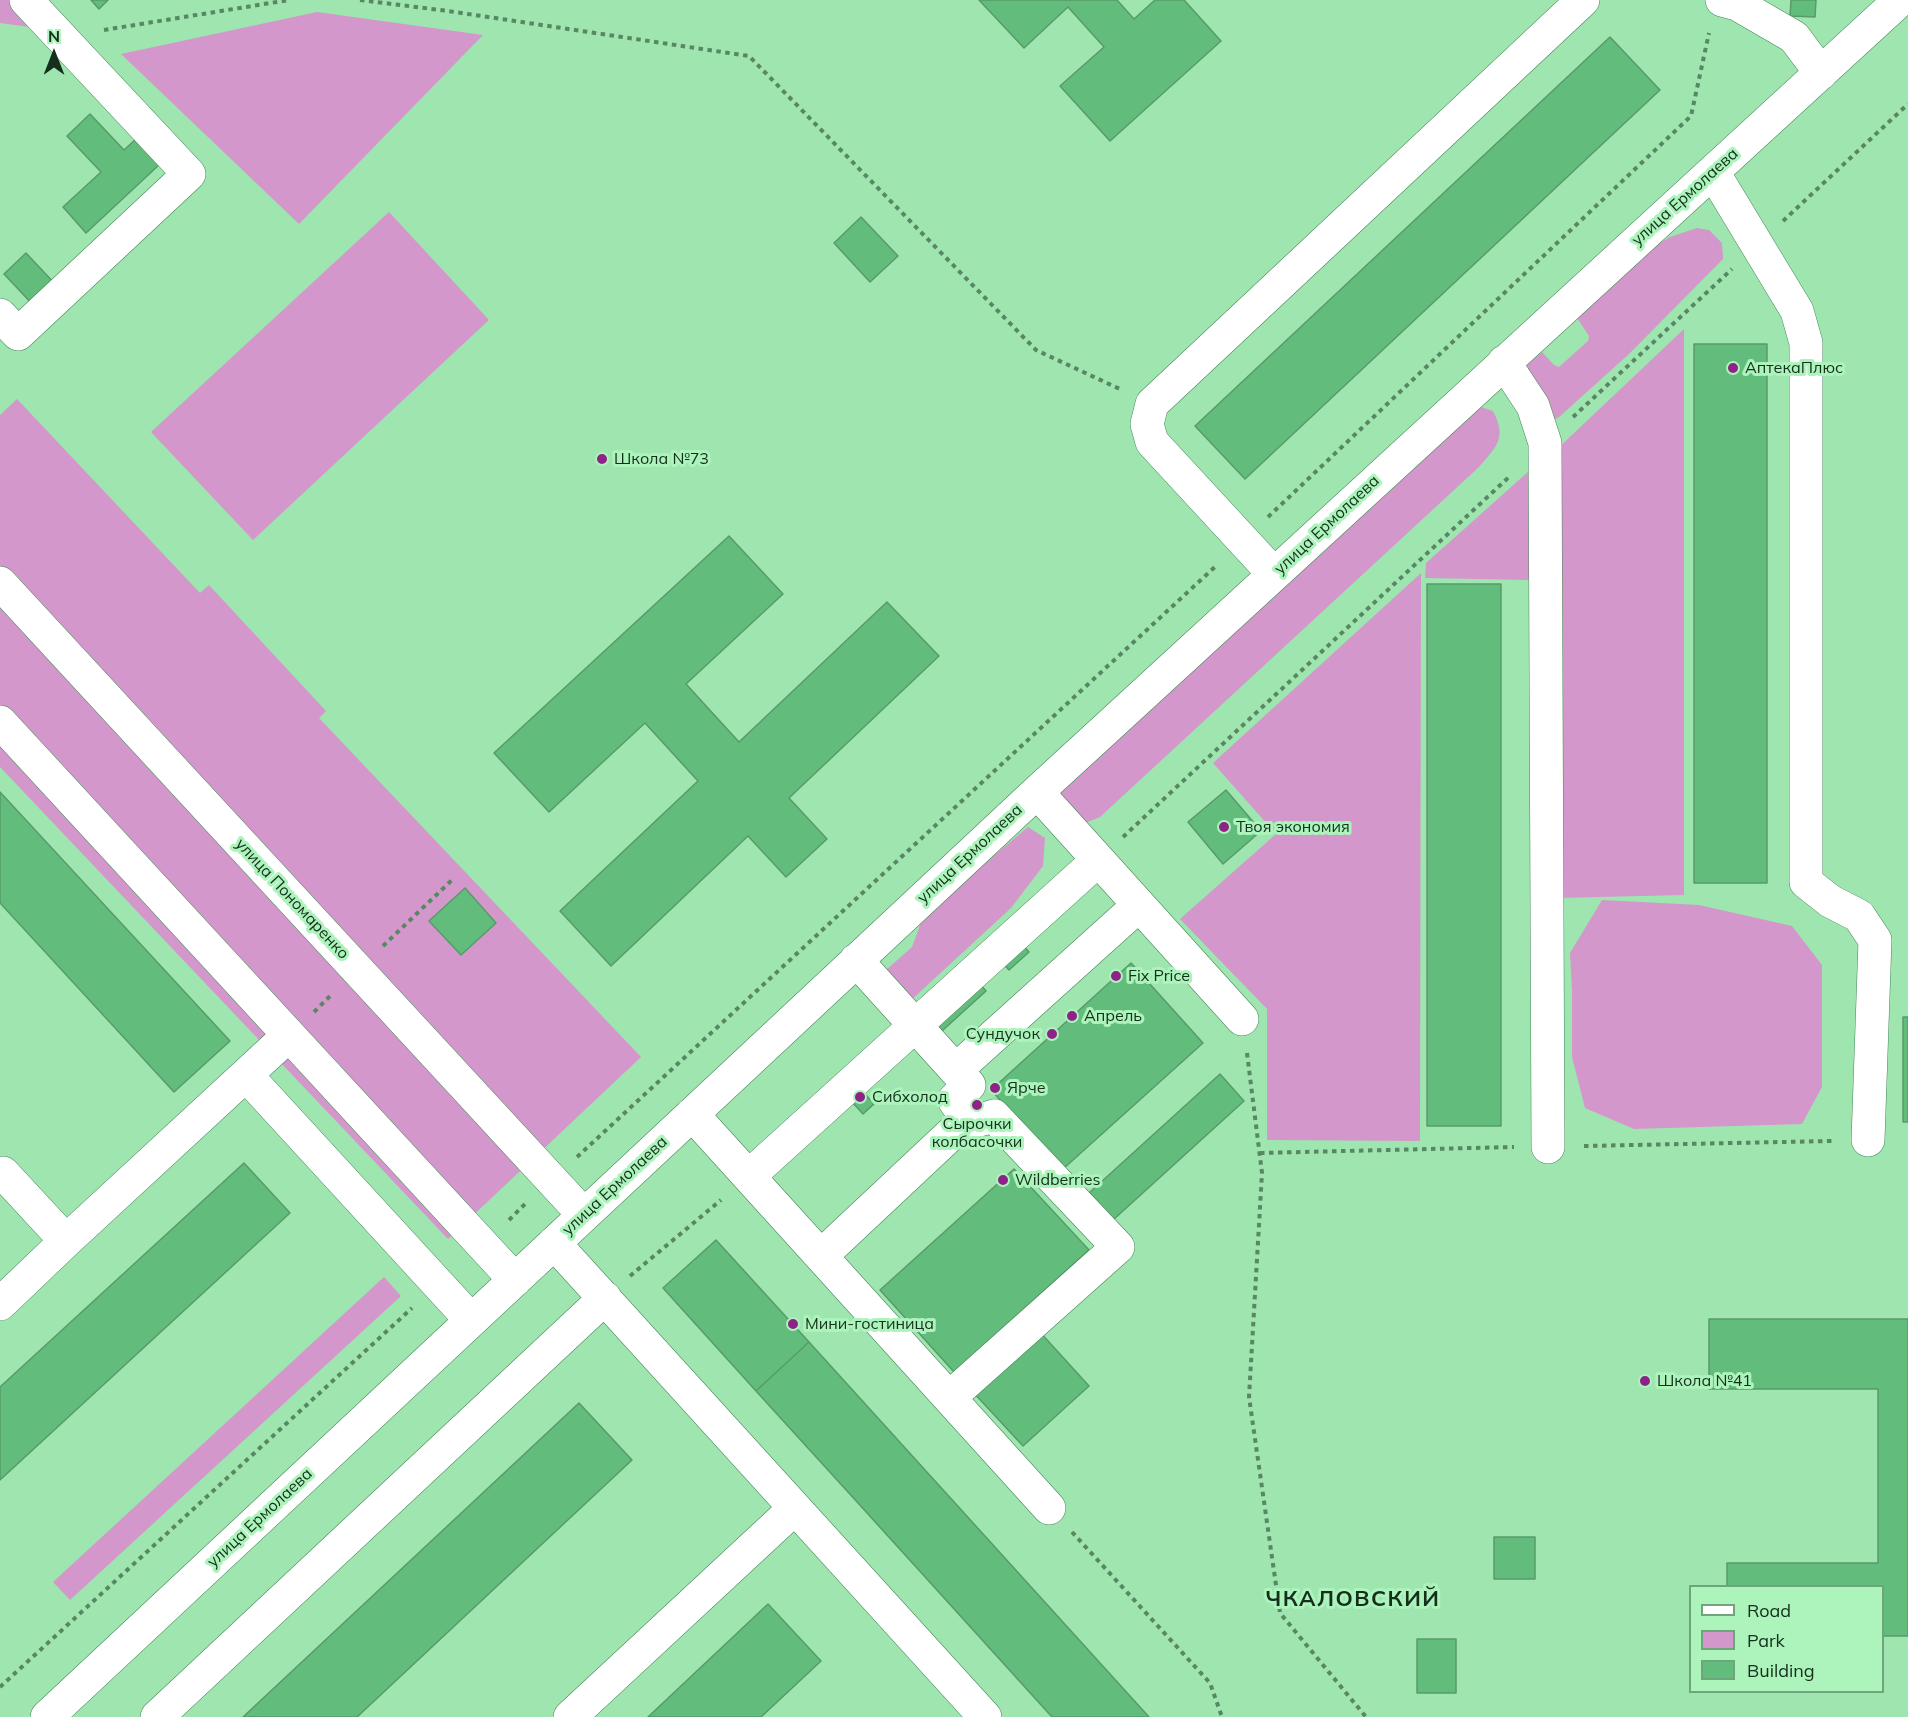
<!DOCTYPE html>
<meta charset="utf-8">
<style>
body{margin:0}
#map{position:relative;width:1908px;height:1717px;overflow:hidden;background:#9fe5b0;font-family:Mulish,sans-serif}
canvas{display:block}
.legend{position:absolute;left:1689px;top:1585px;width:195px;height:108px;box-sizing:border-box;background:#acf3bc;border:2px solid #6fa57c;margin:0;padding:8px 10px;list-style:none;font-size:18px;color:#14301c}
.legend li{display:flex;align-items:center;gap:12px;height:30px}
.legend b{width:30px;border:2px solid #6fa57c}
.north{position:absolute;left:24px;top:24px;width:60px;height:60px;-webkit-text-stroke:4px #acf3bc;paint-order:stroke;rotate:0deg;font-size:16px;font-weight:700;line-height:24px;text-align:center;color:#14301c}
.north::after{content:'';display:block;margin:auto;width:21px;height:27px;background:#14301c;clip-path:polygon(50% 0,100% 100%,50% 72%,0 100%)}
</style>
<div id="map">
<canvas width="1908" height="1717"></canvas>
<ul class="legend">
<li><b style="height:8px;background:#fff"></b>Road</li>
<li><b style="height:16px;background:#d397cb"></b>Park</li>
<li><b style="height:16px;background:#62bd7c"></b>Building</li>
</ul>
<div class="north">N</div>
</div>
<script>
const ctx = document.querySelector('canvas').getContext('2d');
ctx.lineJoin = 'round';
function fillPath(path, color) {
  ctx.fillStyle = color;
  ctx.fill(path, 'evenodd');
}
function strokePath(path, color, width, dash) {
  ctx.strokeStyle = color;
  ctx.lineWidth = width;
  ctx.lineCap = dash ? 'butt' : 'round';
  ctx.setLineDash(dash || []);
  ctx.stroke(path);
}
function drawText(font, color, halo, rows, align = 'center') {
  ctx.font = font + ' Mulish,sans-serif';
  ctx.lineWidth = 6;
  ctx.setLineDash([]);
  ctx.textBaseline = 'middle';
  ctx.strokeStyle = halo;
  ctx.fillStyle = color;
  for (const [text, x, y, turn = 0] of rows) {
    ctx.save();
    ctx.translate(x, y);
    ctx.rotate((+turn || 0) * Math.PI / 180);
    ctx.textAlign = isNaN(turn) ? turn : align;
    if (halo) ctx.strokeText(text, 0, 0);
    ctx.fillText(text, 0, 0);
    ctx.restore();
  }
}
const green = new Path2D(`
 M0,0h16l28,29 -44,-6z
 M317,12l166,23 -184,189 -178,-170z
 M389,212l100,108 -236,220 -102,-108z
 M1697,228l12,2 13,13 1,16 -94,95 -71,64 -10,2 -29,-40 7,-15 16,-13 12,13 5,2 29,-26 1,-5 -12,-18 60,-61 33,-20z
 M1684,329v566l-128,3 -2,-446z
 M17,399l183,194 9,-8 117,126 -7,7 322,339 -193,182 -448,-472v-352z
 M1478,406l15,5c14,27 4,35 -14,56l-379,350 -22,9 -20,-22 3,-16z
 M1529,471v109l-104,-2 1,-15z
 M1421,573l-1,568 -153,-1v-131l-87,-90 96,-85 -63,-71z
 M1028,827l17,11 -2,28 -32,42 -102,94 -23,-32 26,-23 12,-33z
 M1602,900l97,5 93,21 30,39v122l-20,37 -168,5 -49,-21 -13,-51v-66l-2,-38z
 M384,1277l17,19 -331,304 -17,-18z`);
const building = new Path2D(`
 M91,0h17l-9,9z
 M979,0h138l17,19 21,-19h29l37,41 -111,100 -50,-55 44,-39 -36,-40 -44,41z
 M1791,0h25l-1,17 -25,-1z
 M1610,37l50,53 -415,389 -50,-53z
 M90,114l34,36 12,-11 24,25 -74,69 -23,-26 38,-35 -34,-36z
 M861,217l37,39 -28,26 -36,-39z
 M26,253l30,32 -22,21 -30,-32z
 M1694,344h73v539h-73z
 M729,536l54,58 -97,90 53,58 148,-140 52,54 -150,142 38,41 -41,38 -38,-41 -137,130 -51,-55 138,-130 -53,-58 -96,89 -55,-59z
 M1427,584h74v542h-74z
 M1226,790l35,41 -38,33 -35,-42z
 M0,792l230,249 -56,51 -174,-189z
 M465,888l31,35 -35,32 -32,-34z
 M1016,938l13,14 -20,18 -12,-13z
 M1131,963l72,80 -140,126 -72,-79z
 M973,976l13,15 -55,50 -13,-15z
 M1903,1017h5v105h-5z
 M1220,1074l24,27 -131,119 -24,-27z
 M864,1093l10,11 -11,10 -10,-11z
 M244,1163l46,50 -290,267v-93z
 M1014,1169l75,81 -135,122 -74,-82z
 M716,1240l93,102 -53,49 -93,-103z
 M1709,1319h199v317h-26v-50h-155v-23h151v-174h-169z
 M1039,1331l50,55 -66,60 -51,-55z
 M809,1342l340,375h-97l-194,-214 -102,-112z
 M579,1403l53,57 -275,257h-114z
 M1494,1537h41v42h-41z
 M768,1604l53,57 -60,56h-113z
 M1417,1639h39v54h-39z`);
const path = new Path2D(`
 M360,0l88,11 301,45 287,294 86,40
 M104,30l185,-30
 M1783,221l125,-117
 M1573,417l159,-148
 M1268,517l423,-401 18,-83
 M1123,837l387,-361
 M383,946l71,-68
 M314,1012l18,-18
 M1247,1053l15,120 -13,224 31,216 86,104
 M1584,1146l248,-5
 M1260,1153l254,-6
 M577,1157l640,-592
 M509,1220l16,-16
 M630,1276l91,-76
 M1072,1532l138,151 12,34
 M0,1687l412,-379`);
const minor = new Path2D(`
 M1722,0l15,4 57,33 27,36
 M1713,172l84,139 9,32v539l24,19 29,15 16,24 -7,200
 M0,315l18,19 171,-160 -163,-174
 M1504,362l29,44 12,37 3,704
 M1274,574l-122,-132 -5,-18 5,-20 431,-404
 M0,583l584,632
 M0,722l515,558
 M1037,792l205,227
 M856,960l113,125 -15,15c16,22 13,24 40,16l124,131 -168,150
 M956,1070l183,-165
 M246,1075l225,245
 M692,1114l357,394
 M3,1173l63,68
 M749,1176l349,-316
 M554,1243l431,474
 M821,1256l146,-137
 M0,1304l66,-63 223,-206
 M47,1717l990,-925 863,-792
 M157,1717l448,-419
 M570,1717l225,-209`);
const markers = [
 [1733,368,6,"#8e2286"],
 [602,459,6,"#8e2286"],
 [1224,827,6,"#8e2286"],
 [1116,976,6,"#8e2286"],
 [1072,1016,6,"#8e2286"],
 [1052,1034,6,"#8e2286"],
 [995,1088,6,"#8e2286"],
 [860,1097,6,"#8e2286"],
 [977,1105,6,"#8e2286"],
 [1003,1180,6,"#8e2286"],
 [793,1324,6,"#8e2286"],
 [1645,1381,6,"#8e2286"]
];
const streetNames = [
 ["улица Ермолаева",1685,197,-42],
 ["улица Ермолаева",1327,525,-43],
 ["улица Ермолаева",970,854,-43],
 ["улица Пономаренко",292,899,47],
 ["улица Ермолаева",615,1186,-43],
 ["улица Ермолаева",260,1518,-43]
];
const poiNames = [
 ["АптекаПлюс",1745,368],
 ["Школа №73",614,459],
 ["Твоя экономия",1236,827],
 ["Fix Price",1128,976],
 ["Апрель",1084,1016],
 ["Сундучок",1040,1034,"right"],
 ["Ярче",1007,1088],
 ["Сибхолод",872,1097],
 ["Сырочки",977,1124,"center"],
 ["колбасочки",977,1142,"center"],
 ["Wildberries",1015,1180],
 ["Мини-гостиница",805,1324],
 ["Школа №41",1657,1381]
];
const districtNames = [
 ["ЧКАЛОВСКИЙ",1353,1599]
];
fillPath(green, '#d397cb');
fillPath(building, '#62bd7c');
strokePath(building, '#579b6a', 1.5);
strokePath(minor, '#438756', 34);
strokePath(path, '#578763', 4, [4.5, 4.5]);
strokePath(minor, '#fff', 33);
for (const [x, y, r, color] of markers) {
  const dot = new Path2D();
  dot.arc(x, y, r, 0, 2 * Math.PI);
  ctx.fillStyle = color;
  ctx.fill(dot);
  strokePath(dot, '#acf3bc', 2);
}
drawText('16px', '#14301c', '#acf3bc', streetNames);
drawText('16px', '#14301c', '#acf3bc', poiNames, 'left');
ctx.letterSpacing = '1.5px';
drawText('bold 22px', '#14301c', '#acf3bc', districtNames);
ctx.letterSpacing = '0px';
</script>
